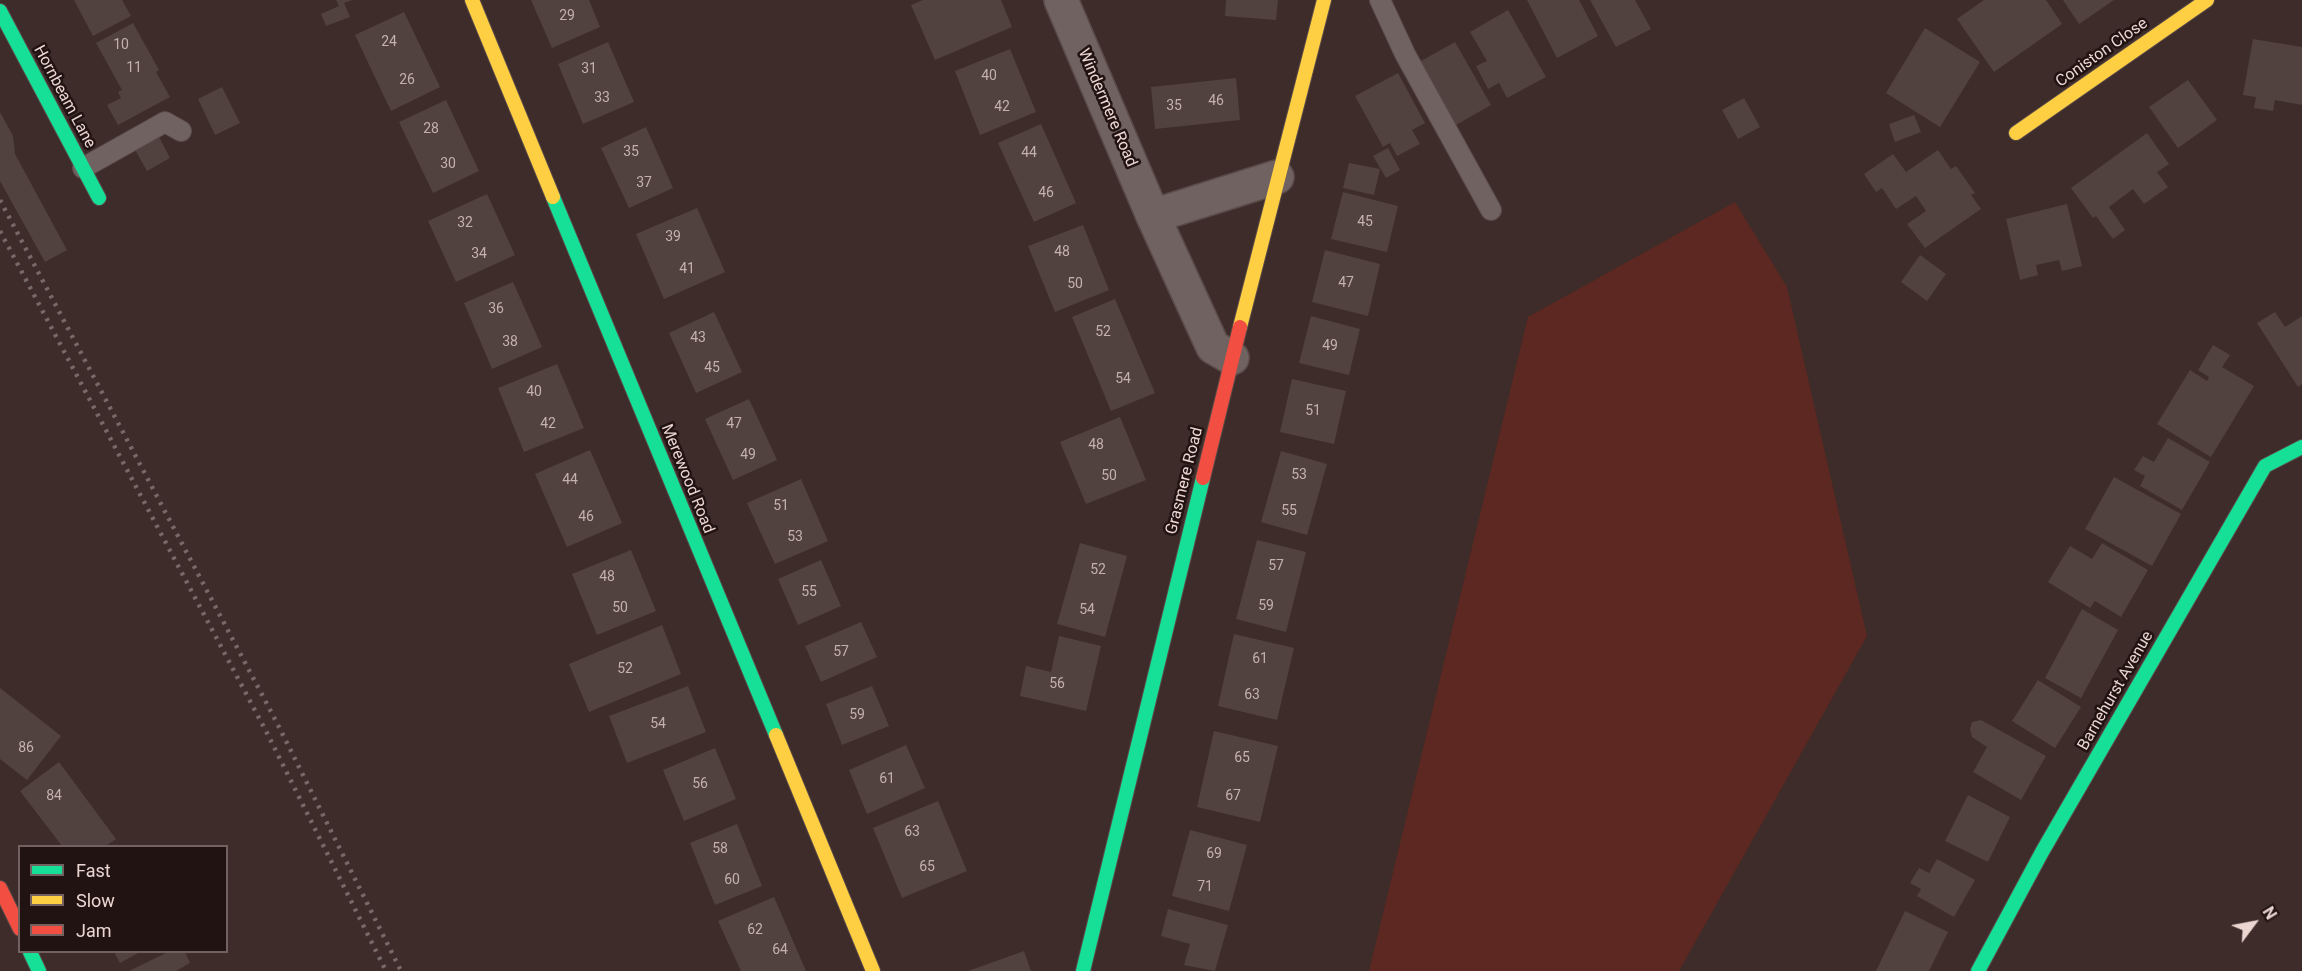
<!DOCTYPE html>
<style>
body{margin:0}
#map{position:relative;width:2302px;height:971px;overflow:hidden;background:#3d2c29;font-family:Roboto,sans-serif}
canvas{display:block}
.legend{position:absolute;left:18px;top:845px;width:210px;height:108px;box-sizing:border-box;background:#211311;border:2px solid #72615e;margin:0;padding:8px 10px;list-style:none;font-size:18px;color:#ebd6d2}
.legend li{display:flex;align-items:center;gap:12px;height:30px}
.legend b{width:30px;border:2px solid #72615e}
.north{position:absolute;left:2224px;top:893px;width:60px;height:60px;-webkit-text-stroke:4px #211311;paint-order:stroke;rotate:58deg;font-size:16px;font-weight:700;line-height:24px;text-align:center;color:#ebd6d2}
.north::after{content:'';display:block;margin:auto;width:21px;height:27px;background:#ebd6d2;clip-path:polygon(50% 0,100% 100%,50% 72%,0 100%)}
</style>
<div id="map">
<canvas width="2302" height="971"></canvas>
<ul class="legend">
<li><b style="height:8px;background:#16e098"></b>Fast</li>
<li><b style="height:8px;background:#ffcf43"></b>Slow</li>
<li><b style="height:8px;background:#f24e42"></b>Jam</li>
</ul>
<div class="north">N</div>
</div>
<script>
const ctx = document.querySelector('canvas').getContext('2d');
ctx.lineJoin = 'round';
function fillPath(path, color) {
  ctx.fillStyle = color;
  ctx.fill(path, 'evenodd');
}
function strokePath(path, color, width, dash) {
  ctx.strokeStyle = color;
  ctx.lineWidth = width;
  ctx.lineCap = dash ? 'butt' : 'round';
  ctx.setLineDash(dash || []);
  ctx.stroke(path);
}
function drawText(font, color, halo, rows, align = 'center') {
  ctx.font = font + ' Roboto,sans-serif';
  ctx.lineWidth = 5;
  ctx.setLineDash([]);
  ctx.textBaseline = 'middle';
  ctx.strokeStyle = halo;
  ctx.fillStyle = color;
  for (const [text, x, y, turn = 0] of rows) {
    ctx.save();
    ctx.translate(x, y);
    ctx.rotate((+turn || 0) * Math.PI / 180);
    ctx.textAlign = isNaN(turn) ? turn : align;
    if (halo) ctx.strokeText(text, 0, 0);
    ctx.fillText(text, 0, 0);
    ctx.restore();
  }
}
const green = new Path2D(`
 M1735,202l52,85 80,349 -188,335h-310l159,-654z`);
const building = new Path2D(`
 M74,0h48l9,16 -38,20z
 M336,0h16l-8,3 6,14 -24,9 -5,-12 18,-8z
 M531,0h58l11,27 -48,21z
 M923,0h78l11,27 -77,33 -24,-55z
 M1226,0h52l-2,20 -51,-4z
 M1527,0h52l19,36 -41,22z
 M1590,0h45l16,29 -35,18z
 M1984,0h62l16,24 -68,48 -37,-53z
 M2063,0h51l-35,24z
 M1508,10l38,67 -39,21 -8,-15 -11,6 -12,-23 11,-5 -17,-29z
 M404,12l36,75 -49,24 -36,-76z
 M133,23l26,47 -3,2 14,25 -52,28 -11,-20 14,-7 -3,-6 4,-2 -26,-47z
 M1925,28l55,34 -40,65 -54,-34z
 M2253,39l49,8v58l-27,-5 -2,11 -19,-3 2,-11 -13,-2z
 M608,42l26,60 -51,22 -25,-60z
 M1455,42l36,63 -42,24 -35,-64z
 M1010,49l26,63 -56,23 -25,-64z
 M1398,73l27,50 -13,7 8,14 -23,12 -7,-13 -7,4 -28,-51z
 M1236,78l4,42 -85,9 -4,-42z
 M2188,80l29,40 -39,28 -29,-41z
 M222,87l18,36 -25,12 -17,-36z
 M1744,98l16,29 -22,12 -16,-29z
 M446,100l33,71 -46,22 -34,-71z
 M0,112l13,24 2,18 52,96 -22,12 -45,-81z
 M1914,115l7,17 -26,10 -6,-18z
 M1041,124l35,79 -42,19 -36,-79z
 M646,127l27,61 -44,20 -28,-60z
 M2147,133l22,31 -12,8 11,15 -24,17 -11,-15 -24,18 16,23 -12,9 -17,-23 -3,2 -22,-30z
 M158,135l12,23 -23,13 -13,-23z
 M1388,148l12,22 -14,8 -13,-22z
 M1938,150l13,19 5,-3 19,27 -4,2 10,14 -56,39 -18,-24 19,-13 -10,-15 -20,13 -14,-21 -6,4 -12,-18 29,-20 13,18z
 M1349,163l31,6 -6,26 -31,-7z
 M1343,192l55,14 -11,46 -56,-13z
 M487,194l28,61 -59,27 -28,-61z
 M2067,204l15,62 -20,5 -3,-11 -23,5 2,10 -18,5 -14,-61z
 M697,208l28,64 -61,27 -28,-65z
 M1083,225l26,65 -54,22 -27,-66z
 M1325,250l55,14 -12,52 -56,-14z
 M1920,255l26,19 -19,27 -26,-19z
 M513,282l29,65 -50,22 -28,-66z
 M1115,299l40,94 -44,18 -39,-94z
 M714,312l28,60 -46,21 -27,-60z
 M2275,312l10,15 17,-11v68l-4,3 -41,-64z
 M1311,316l49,13 -11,46 -50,-12z
 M2213,345l17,10 -8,12 32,19 -43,71 -54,-33 33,-54 17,11 2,-4 -11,-7z
 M557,364l27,64 -60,24 -26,-64z
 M1292,379l54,12 -12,53 -54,-12z
 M749,399l28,61 -44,20 -28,-61z
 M1120,417l26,63 -60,24 -26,-62z
 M2168,438l42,24 -28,48 -42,-24 5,-10 -11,-6 9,-14 11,6z
 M590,450l32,73 -55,24 -32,-73z
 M1281,451l46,13 -20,71 -46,-13z
 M2114,477l67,37 -29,52 -67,-37z
 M801,479l27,62 -53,23 -28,-61z
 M1257,540l49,12 -20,80 -50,-13z
 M1080,543l47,13 -22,81 -48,-13z
 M2102,543l46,27 -27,47 -26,-16 -5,7 -42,-26 22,-36 22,13z
 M631,550l25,61 -59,24 -25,-61z
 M821,560l20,46 -43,19 -20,-46z
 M2082,609l36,21 -37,68 -36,-20z
 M861,622l16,35 -56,25 -16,-36z
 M662,625l19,49 -92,38 -20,-48z
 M1234,634l60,14 -17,72 -59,-14z
 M1059,636l42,10 -15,65 -66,-15 6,-30 25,6z
 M2038,680l43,27 -26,41 -43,-27z
 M688,686l18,46 -79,31 -18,-47z
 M872,686l17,40 -47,19 -16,-41z
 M0,688l61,48 -34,44 -27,-21z
 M1981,720l65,36 -25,44 -48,-28 14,-25 -15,-10 -2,-8 2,-7z
 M1214,731l64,15 -18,76 -63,-15z
 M906,745l19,43 -58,26 -18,-44z
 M715,748l21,51 -52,22 -21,-51z
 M59,762l57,77 -10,7h-44l-42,-55z
 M1968,795l42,22 -22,45 -43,-21z
 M938,801l29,70 -65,27 -29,-70z
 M737,824l25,62 -47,19 -25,-62z
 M1190,830l57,15 -18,66 -57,-15z
 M1937,859l38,21 -21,37 -37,-21 4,-7 -11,-6 9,-15 10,5z
 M774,897l32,74h-65l-23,-50z
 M1168,909l60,16 -13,46 -31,-6 6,-21 -29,-8z
 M1905,911l43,21 -19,39h-53z
 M1024,951l7,20h-63z
 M114,952h26l-20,11z
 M168,952h17l5,11 -14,8h-47z`);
const lane = new Path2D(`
 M1380,0l25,54 86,156
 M83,168l82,-46 16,9`);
const street = new Path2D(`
 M1061,0l92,216 60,131 19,11
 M1153,216l124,-39`);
const fast = new Path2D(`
 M0,11l99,187
 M553,197l223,538
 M30,952l9,19
 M1083,971l120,-493
 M1978,971l64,-119 223,-386 37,-19`);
const slow = new Path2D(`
 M472,0l81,197
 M2016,133l191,-133
 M1240,327l84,-327
 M776,735l97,236`);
const jam = new Path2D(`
 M1203,478l37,-151
 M0,888l20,41`);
const rail = new Path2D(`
 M0,200l277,523 124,248
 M0,231l267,502 119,238`);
const numberNames = [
 ["29",567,16],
 ["24",389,42],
 ["10",121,45],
 ["11",134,68],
 ["31",589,69],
 ["40",989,76],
 ["26",407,80],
 ["33",602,98],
 ["46",1216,101],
 ["35",1174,106],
 ["42",1002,107],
 ["28",431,129],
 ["35",631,152],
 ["44",1029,153],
 ["30",448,164],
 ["37",644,183],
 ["46",1046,193],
 ["45",1365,222],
 ["32",465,223],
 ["39",673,237],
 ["48",1062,252],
 ["34",479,254],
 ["41",687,269],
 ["47",1346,283],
 ["50",1075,284],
 ["36",496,309],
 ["52",1103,332],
 ["43",698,338],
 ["38",510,342],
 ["49",1330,346],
 ["45",712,368],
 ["54",1123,379],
 ["40",534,392],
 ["51",1313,411],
 ["42",548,424],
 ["47",734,424],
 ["48",1096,445],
 ["49",748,455],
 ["53",1299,475],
 ["50",1109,476],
 ["44",570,480],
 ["51",781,506],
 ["55",1289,511],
 ["46",586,517],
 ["53",795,537],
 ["57",1276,566],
 ["52",1098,570],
 ["48",607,577],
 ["55",809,592],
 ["59",1266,606],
 ["50",620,608],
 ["54",1087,610],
 ["57",841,652],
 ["61",1260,659],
 ["52",625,669],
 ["56",1057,684],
 ["63",1252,695],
 ["59",857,715],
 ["54",658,724],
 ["86",26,748],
 ["65",1242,758],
 ["61",887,779],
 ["56",700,784],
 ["84",54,796],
 ["67",1233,796],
 ["63",912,832],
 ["58",720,849],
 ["69",1214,854],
 ["65",927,867],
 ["60",732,880],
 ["71",1205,887],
 ["62",755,930],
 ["64",780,950]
];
const streetNames = [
 ["Coniston Close",2102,53,-35],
 ["Hornbeam Lane",64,97,62],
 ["Windermere Road",1107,108,67],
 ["Merewood Road",687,479,68],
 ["Grasmere Road",1185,481,-76],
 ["Barnehurst Avenue",2116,691,-60]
];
fillPath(green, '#5c2821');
fillPath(building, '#514240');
strokePath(lane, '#5b4b48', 22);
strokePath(street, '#5b4b48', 36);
strokePath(fast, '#5b4b48', 16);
strokePath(slow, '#5b4b48', 16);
strokePath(jam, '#5b4b48', 16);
strokePath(lane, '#6f6260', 20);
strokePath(street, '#6f6260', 33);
strokePath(fast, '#16e098', 14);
strokePath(slow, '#ffcf43', 14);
strokePath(jam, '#f24e42', 14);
strokePath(rail, '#766967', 4.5, [3, 6]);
drawText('14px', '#c4b1ae', null, numberNames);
drawText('16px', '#ebd6d2', '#211311', streetNames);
</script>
